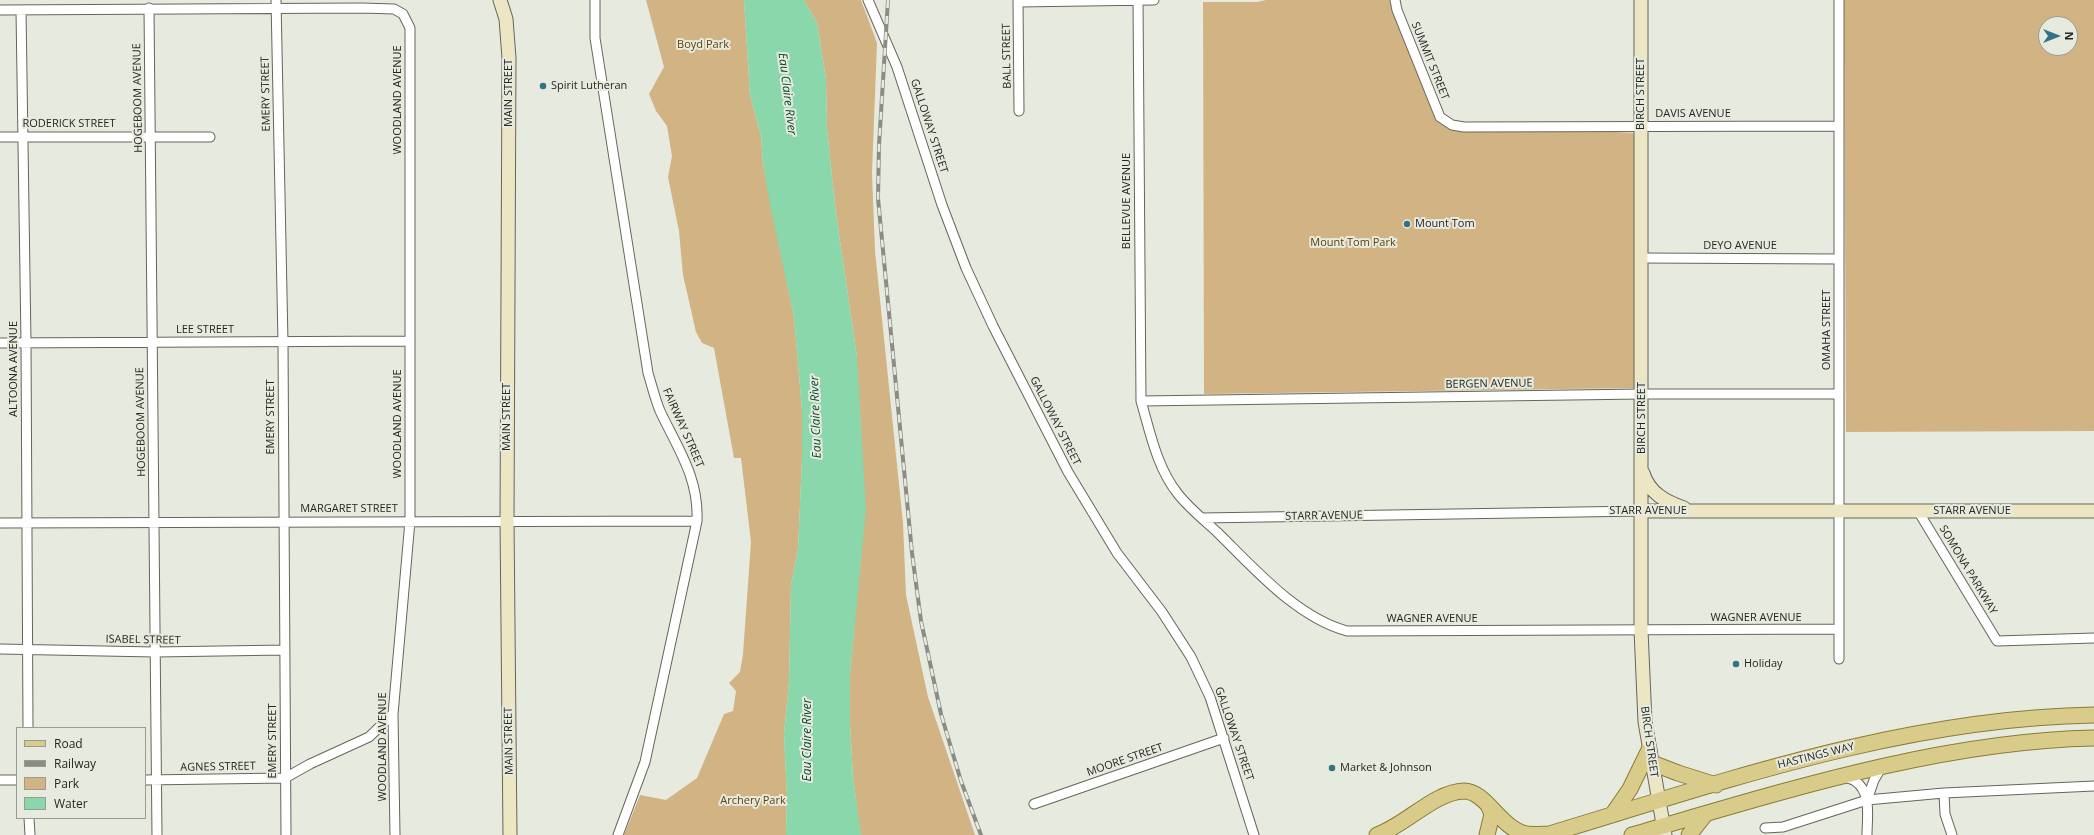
<!DOCTYPE html>
<style>
body{margin:0}
#map{position:relative;width:2094px;height:835px;overflow:hidden;background:#e7eade;font-family:"Open Sans",sans-serif}
canvas{display:block}
.legend{position:absolute;left:16px;top:727px;width:130px;height:92px;box-sizing:border-box;background:#e7eade;border:1px solid #9a9c93;margin:0;padding:5px 7px;list-style:none;font-size:12px;color:#262723}
.legend li{display:flex;align-items:center;gap:8px;height:20px}
.legend b{width:20px;border:1px solid #9a9c93}
.north{position:absolute;left:2038px;top:16px;width:40px;height:40px;box-sizing:border-box;background:#e7eade;border:1px solid #9a9c93;border-radius:50%;rotate:90deg;font-size:11px;font-weight:700;line-height:16px;text-align:center;color:#262723}
.north::after{content:'';display:block;margin:auto;width:14px;height:18px;background:#317385;clip-path:polygon(50% 0,100% 100%,50% 72%,0 100%)}
</style>
<div id="map">
<canvas width="2094" height="835"></canvas>
<ul class="legend">
<li><b style="height:5px;background:#d9cc8a"></b>Road</li>
<li><b style="height:5px;background:#8b8d85"></b>Railway</li>
<li><b style="height:11px;background:#d2b384"></b>Park</li>
<li><b style="height:11px;background:#89d7aa"></b>Water</li>
</ul>
<div class="north">N</div>
</div>
<script>
const ctx = document.querySelector('canvas').getContext('2d');
ctx.lineJoin = 'round';
function fillPath(path, color) {
  ctx.fillStyle = color;
  ctx.fill(path, 'evenodd');
}
function strokePath(path, color, width, dash) {
  ctx.strokeStyle = color;
  ctx.lineWidth = width;
  ctx.lineCap = dash ? 'butt' : 'round';
  ctx.setLineDash(dash || []);
  ctx.stroke(path);
}
function drawText(font, color, halo, rows, align = 'center') {
  ctx.font = font + ' "Open Sans",sans-serif';
  ctx.lineWidth = 4;
  ctx.setLineDash([]);
  ctx.textBaseline = 'middle';
  ctx.strokeStyle = halo;
  ctx.fillStyle = color;
  for (const [text, x, y, turn = 0] of rows) {
    ctx.save();
    ctx.translate(x, y);
    ctx.rotate((+turn || 0) * Math.PI / 180);
    ctx.textAlign = isNaN(turn) ? turn : align;
    if (halo) ctx.strokeText(text, 0, 0);
    ctx.fillText(text, 0, 0);
    ctx.restore();
  }
}
const green = new Path2D(`
 M646,0h98l6,95 11,41 2,28 31,153 8,93v49l-4,90 -7,36 -2,97 -5,52 3,62 -1,39h-162l16,-40 26,5 31,-22 27,-64 9,-3 3,-20 -7,-8 11,-11 3,-18 8,-112 -10,-84h-7l-20,-110 -12,-5 -6,-11 -13,-57 -4,-44 -11,-54 4,-21 -5,-30 -11,-15 -7,-17 15,-27z
 M804,0h57l16,43 -5,130 3,78 28,272 3,72 22,102 47,138h-114l-1,-4 -7,-54 -3,-52v-50l5,-56 2,-262 -21,-143 -9,-85 -1,-50 -9,-56z
 M1266,0h124l8,26 40,94 7,6 15,5 117,-1 56,3 2,4v251l-431,6 -1,-392h54z
 M1844,0h250v431l-248,1zM2046,24h24v24h-24z`);
const water = new Path2D(`
 M744,0h60l13,23 9,56 1,50 9,85 21,143 9,152 -16,166v50l3,52 8,58h-75l1,-39 -3,-62 5,-52 2,-97 7,-36 4,-90v-49l-8,-93 -23,-107 -8,-46 -2,-28 -11,-41z`);
const street = new Path2D(`
 M276,0l7,342 3,493
 M595,0v38l53,335c4,13 7,26 12,38 18,38 39,67 37,110l-52,241 -27,73
 M868,0l29,67 45,138 24,63 27,58 75,146 49,81 45,59 29,45 19,40 44,138
 M1018,0l1,111
 M1138,0l3,401c9,31 16,67 37,93 11,14 26,26 39,38 37,36 79,85 130,99l492,-2
 M1395,0l2,10 43,107 12,8 12,2 375,-1
 M1018,2l136,-2
 M149,8l8,827
 M0,10l362,-2 32,1 9,5 7,14v493l-17,193 2,121
 M21,10l5,333 2,385
 M0,137h210
 M1641,258l198,1
 M0,343l409,-2
 M1141,401l501,-7h197
 M1918,511l79,130 97,-3
 M1202,518l440,-7
 M0,523l697,-2
 M0,649l155,3 130,-2
 M1839,659v-659
 M1843,777c4,1 9,2 12,4 17,11 12,37 12,54
 M0,780h17
 M145,780l140,-2 25,-14 59,-27 24,-23
 M1944,793l1,21 7,21
 M1867,800l7,-20 7,-12
 M1034,804l190,-66
 M29,818l1,17
 M1765,828l18,-1 84,-27 77,-7 150,-7`);
const secondary = new Path2D(`
 M500,0l6,19 3,39 -2,462 3,315
 M1641,0v630l4,92 20,113
 M1643,473c6,20 23,29 41,35
 M1642,511h452`);
const primary = new Path2D(`
 M1652,763l26,10 38,12
 M1612,815l18,-26 19,-39
 M1377,835c29,-10 57,-43 87,-44 22,0 36,37 62,43 8,1 17,0 25,0
 M1487,835l5,-21 -3,-7
 M1546,835c179,-54 359,-117 548,-120
 M1632,835c149,-43 307,-94 462,-97
 M1689,835l15,-19`);
const rail = new Path2D(`
 M888,0l-9,145 -1,53 34,355 9,68 20,93 20,67 20,54`);
const markers = [
 [543,86,4,"#317385"],
 [1407,224,4,"#317385"],
 [1736,664,4,"#317385"],
 [1332,768,4,"#317385"]
];
const parkNames = [
 ["Boyd Park",703,45],
 ["Mount Tom Park",1353,243],
 ["Archery Park",753,801]
];
const streetNames = [
 ["BALL STREET",1007,56,-91],
 ["SUMMIT STREET",1430,61,68],
 ["MAIN STREET",509,93,-90],
 ["EMERY STREET",266,94,-91],
 ["BIRCH STREET",1641,94,-90],
 ["HOGEBOOM AVENUE",138,98,-91],
 ["WOODLAND AVENUE",398,100,-90],
 ["DAVIS AVENUE",1693,114],
 ["RODERICK STREET",69,124],
 ["GALLOWAY STREET",929,126,72],
 ["BELLEVUE AVENUE",1127,201,-90],
 ["DEYO AVENUE",1740,246],
 ["LEE STREET",205,330],
 ["OMAHA STREET",1827,330,-90],
 ["ALTOONA AVENUE",14,369,-90],
 ["BERGEN AVENUE",1489,384,-1],
 ["EMERY STREET",271,417,-90],
 ["MAIN STREET",507,417,-90],
 ["BIRCH STREET",1642,418,-90],
 ["GALLOWAY STREET",1055,421,63],
 ["HOGEBOOM AVENUE",141,422,-91],
 ["WOODLAND AVENUE",398,424,-90],
 ["FAIRWAY STREET",683,428,66],
 ["MARGARET STREET",349,509],
 ["STARR AVENUE",1648,511],
 ["STARR AVENUE",1972,511],
 ["STARR AVENUE",1324,516,-1],
 ["SOMONA PARKWAY",1968,570,59],
 ["WAGNER AVENUE",1756,618],
 ["WAGNER AVENUE",1432,619],
 ["ISABEL STREET",143,640,1],
 ["GALLOWAY STREET",1234,734,71],
 ["EMERY STREET",273,741,-90],
 ["MAIN STREET",509,741,-91],
 ["BIRCH STREET",1649,742,82],
 ["WOODLAND AVENUE",383,747,-90],
 ["HASTINGS WAY",1816,756,-14],
 ["MOORE STREET",1125,760,-19],
 ["AGNES STREET",218,767,-1]
];
const poiNames = [
 ["Spirit Lutheran",551,86],
 ["Mount Tom",1415,224],
 ["Holiday",1744,664],
 ["Market & Johnson",1340,768]
];
const waterNames = [
 ["Eau Claire River",787,94,83],
 ["Eau Claire River",816,417,-92],
 ["Eau Claire River",808,740,-90]
];
fillPath(green, '#d2b384');
fillPath(water, '#89d7aa');
strokePath(street, '#64665c', 11);
strokePath(secondary, '#64665c', 15);
strokePath(primary, '#8a7c33', 17);
strokePath(street, '#fff', 9);
strokePath(secondary, '#ece6c4', 13);
strokePath(primary, '#d9cc8a', 15);
strokePath(rail, '#8b8d85', 4);
strokePath(rail, '#e7eade', 2.5, [8]);
for (const [x, y, r, color] of markers) {
  const dot = new Path2D();
  dot.arc(x, y, r, 0, 2 * Math.PI);
  ctx.fillStyle = color;
  ctx.fill(dot);
  strokePath(dot, '#e7eade', 1.5);
}
drawText('11px', '#5f410a', '#e7eade', parkNames);
drawText('11px', '#262723', '#e7eade', streetNames);
drawText('11px', '#262723', '#e7eade', poiNames, 'left');
drawText('italic 12px', '#08482c', '#e7eade', waterNames);
</script>
